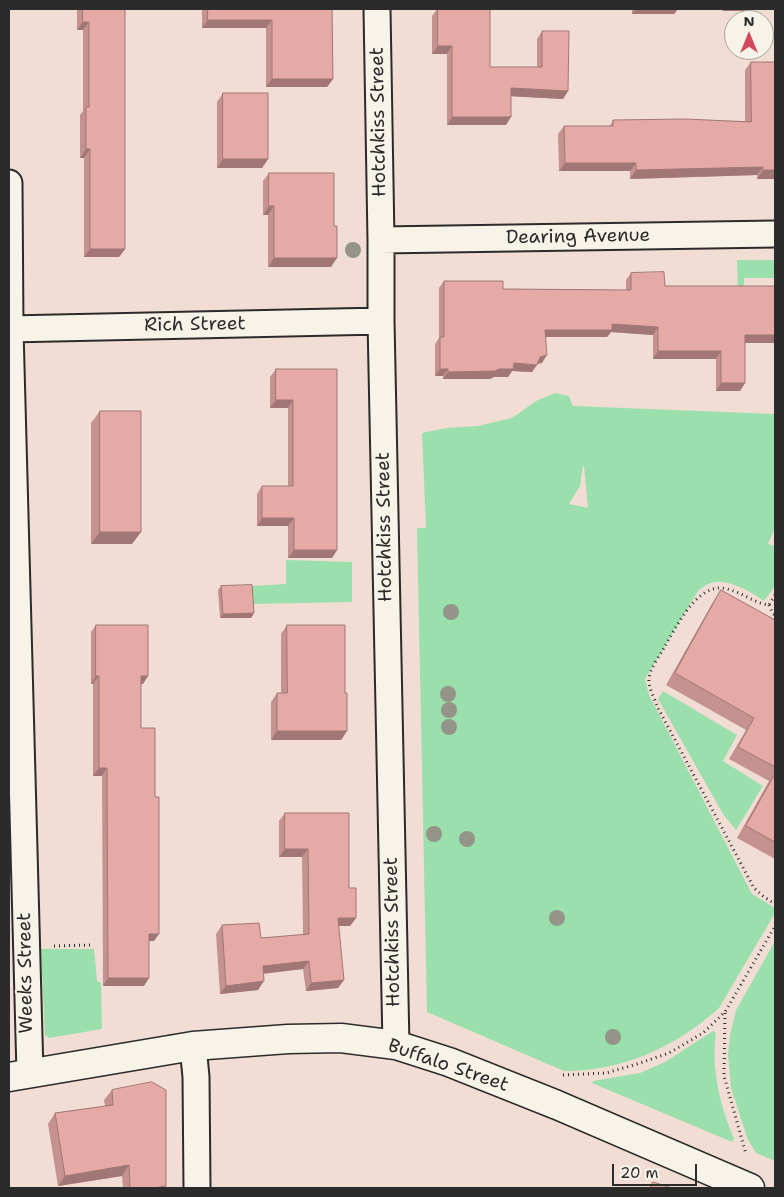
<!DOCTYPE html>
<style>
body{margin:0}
#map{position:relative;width:784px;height:1197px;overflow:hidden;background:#f2ddd4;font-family:"Shantell Sans",sans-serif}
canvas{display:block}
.frame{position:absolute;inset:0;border:10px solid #2b2b2b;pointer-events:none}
.north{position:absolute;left:724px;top:10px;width:50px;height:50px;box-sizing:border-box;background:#f7f3e8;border:1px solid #a5a39c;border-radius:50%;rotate:0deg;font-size:14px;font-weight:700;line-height:20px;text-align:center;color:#2b2b2b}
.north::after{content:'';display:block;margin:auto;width:18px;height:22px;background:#d1495b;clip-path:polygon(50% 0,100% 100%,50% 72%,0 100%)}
.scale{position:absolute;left:612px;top:1164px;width:85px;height:22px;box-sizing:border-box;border:2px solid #2b2b2b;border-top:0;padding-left:6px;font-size:15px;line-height:18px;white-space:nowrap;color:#2b2b2b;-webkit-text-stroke:4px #f7f3e8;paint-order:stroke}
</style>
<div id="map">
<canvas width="784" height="1197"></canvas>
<div class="frame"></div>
<div class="north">N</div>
<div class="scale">20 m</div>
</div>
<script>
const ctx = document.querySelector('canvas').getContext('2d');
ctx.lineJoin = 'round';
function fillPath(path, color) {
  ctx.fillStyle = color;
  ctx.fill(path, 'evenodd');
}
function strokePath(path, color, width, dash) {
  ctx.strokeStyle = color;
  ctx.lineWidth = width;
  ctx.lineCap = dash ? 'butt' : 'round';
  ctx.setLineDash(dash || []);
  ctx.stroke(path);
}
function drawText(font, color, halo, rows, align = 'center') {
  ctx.font = font + ' "Shantell Sans",sans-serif';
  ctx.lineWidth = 4;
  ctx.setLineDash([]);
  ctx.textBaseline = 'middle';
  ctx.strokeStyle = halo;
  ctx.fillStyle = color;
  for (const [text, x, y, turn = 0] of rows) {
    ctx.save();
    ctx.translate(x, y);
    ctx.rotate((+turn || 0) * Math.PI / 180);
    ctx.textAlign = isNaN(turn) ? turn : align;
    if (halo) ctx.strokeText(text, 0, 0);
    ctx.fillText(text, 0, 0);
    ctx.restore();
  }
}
const green = new Path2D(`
 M737,260h38v18h-31l1,53h-6z
 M555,393l14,3 4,10 202,8v114l-7,16 7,2v40l-11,15c-13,-9 -39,-25 -56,-17 -3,1 -7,5 -10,7l-53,88 4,16 103,199 23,14v5l-56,95c-43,39 -96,63 -155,63l-137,-59 -10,-484h9l-4,-95 25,-5 31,-2 34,-8 24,-17zM583,466h1l4,42 -19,-4 11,-18z
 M286,560l66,2v40l-101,2v-18l35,-2z
 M663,691l74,44 -14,26 40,25 -27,44 -13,-16 -65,-115z
 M775,941v220l-19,-8 -8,-13 -17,-52 -3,-34 2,-19 6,-25z
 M41,949h53l3,32 4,2 1,46 -53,9 -4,-3z
 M713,1031l3,2c-5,35 4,73 18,105l-2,4 -140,-59 1,-2 47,-8 25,-11z`);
const path = new Path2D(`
 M775,595l-6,10c-17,-2 -32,-17 -50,-17 -25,1 -44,41 -55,60 -5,9 -14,20 -15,31 -1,9 6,20 9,29l96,180 10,9 11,7
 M769,605l4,9 2,1
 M54,946l36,-1
 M725,1013l-1,63 22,78
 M563,1075l43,-2 31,-9 32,-11 34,-20 22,-21 50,-86`);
const street = new Path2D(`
 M377,9l4,231v81l15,724
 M9,183l1,146 20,744
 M381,240l394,-6
 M9,329l372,-8
 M193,1046l3,31 1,111`);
const secondary = new Path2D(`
 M9,1077l184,-31 95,-7 53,-1 55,7 53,17 108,43 193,83`);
const trees = [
 [353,250],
 [451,612],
 [448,694],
 [449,710],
 [449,727],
 [434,834],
 [467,839],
 [557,918],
 [613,1037]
];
const wall = new Path2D(`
 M77,9h48v240l-6,8h-35v-99h-4v-43l3,-4v-81h-6z
 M202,9h130l1,70 -6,8h-61v-59h-64z
 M437,9h53v58h47v-28l5,-8 26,60 -5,8 -52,-3 -5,29h-59v-71h-15v-38z
 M632,9h46l-4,5h-42z
 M751,62l24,117h-18v-4l-127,4v-8h-71l-1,-37 6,-8h46l3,-6 132,1v-51z
 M223,93l45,66 -6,9h-45v-66z
 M269,173l65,53 -3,41h-63v-52h-5v-34z
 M631,273l34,13 110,57h-30v40l-5,8h-24v-32h-63v-24l-42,-3 -4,5h-61l-4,26 -5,1 -5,8 -20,-1 -4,6h-14l-4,2h-47v-3h-8v-32l4,-6v-50l5,-7 59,8 123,1v-10z
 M276,369h61v181l-5,8h-44v-32h-31v-32l5,-8h26v-78h-18v-31z
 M100,411l32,133h-41v-121z
 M221,586l33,27 -3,5h-31l-2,-28z
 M721,590l54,30v239l-38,-21 32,-57 -40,-22 17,-29 -80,-45 47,-83z
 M96,625l47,59h-2v44l13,213h-5l-5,45h-41l-1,-210h-9v-92h-2v-52z
 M287,625l58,68 2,38 -6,9h-70v-38l6,-9h4v-59z
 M285,813l64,75 7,30 -6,8h-12v62l-32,3 -3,-22 -39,5 -6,16 -38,4 -4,-60 6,-9 39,13 42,-3 -1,-78h-23v-36z
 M112,1090l53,98h-42l-1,-12 -64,10 -10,-62 7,-11 50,-7 -1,-6z`);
const shadedWall = new Path2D(`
 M636,9h42l-4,5h-42z
 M724,9h23l-1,2h-24z
 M208,20h64l-6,8h-64z
 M83,22h6l-6,8h-6z
 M438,46h14l-5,8h-15z
 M272,79h61l-6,8h-61z
 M511,88l57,3 -5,8 -57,-3z
 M452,117h59l-5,8h-59z
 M86,149h4l-6,9h-4z
 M223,159h45l-6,9h-45z
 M565,163h71l-6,8h-71z
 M763,167l-6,8 -127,4 6,-9z
 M763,170h12v9h-18z
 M269,206h5l-6,9h-5z
 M90,249h35l-6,8h-35z
 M274,258h63l-6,9h-63z
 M612,324l46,3 -5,8 -42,-3 -4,5h-67l5,-7z
 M745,335h30v8h-35z
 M658,351h63l-5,8h-63z
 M547,355l-5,8 -7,1 5,-7z
 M514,363l23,2 -5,7 -20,-1 -4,6h-14l-4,2h-47l5,-7z
 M440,369h8l-5,7h-8z
 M721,383h24l-5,8h-24z
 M276,400h17l-5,8h-18z
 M262,518h32l-6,8h-31z
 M100,532h41l-9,12h-41z
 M294,550h43l-5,8h-44z
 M254,613l-3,5h-31l3,-4z
 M96,676h3l-6,8h-2z
 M141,676h7l-5,8h-7z
 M277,731h70l-6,9h-70z
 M99,768h8l-5,8h-9z
 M285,849h23l-6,8h-23z
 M338,918h18l-6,8h-18z
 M149,934h10l-5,7h-10z
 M309,961l-6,8 -46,5 6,-8z
 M108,978h41l-5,8h-41z
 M344,980l-6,8 -32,3 5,-8z
 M264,981l-6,9 -38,4 6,-8z
 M129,1165l-7,11 -64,10 7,-10z
 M166,1186l-1,2h-7l1,-1z`);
const building = new Path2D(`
 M83,9h42v240h-35v-100h-4v-42h3v-85h-6z
 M208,9h124l1,70h-61v-59h-64z
 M438,9h52v58h52v-36h27l-1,60 -57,-3v29h-59v-71h-14z
 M751,62h24v108h-12v-3l-127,3v-7h-71l-1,-37h49v-6l73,-1 65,3z
 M223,93h45v66h-45z
 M269,173h65v53h3v32h-63v-52h-5z
 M664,272l1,14h110v49h-30v48h-24v-32h-63v-24l-46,-3v6h-67l2,25 -7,2 -3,8 -23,-2 -1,6h-14l-4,2 -47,1v-3h-8v-32h4v-56h59v8l128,1v-17z
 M276,369h61v181h-43v-32h-32v-32h31v-86h-17z
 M100,411h41v121h-41z
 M252,585l2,28 -31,1 -2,-28z
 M721,590l54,30v147l-37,-20 16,-29 -79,-45z
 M96,625h52v51h-7v52h14v69h4v137h-10v44h-41l-1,-210h-8v-92h-3z
 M287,625h58v68h2v38h-70v-38h10z
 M775,774v68l-29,-16z
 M285,813h64v75h7v30h-18l6,62 -33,3 -2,-22 -46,5 1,15 -38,5 -4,-61 37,-2 2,15 48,-4 -1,-85h-23z
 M152,1082l14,8v96l-7,1v1h-29l-1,-23 -64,11 -10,-63 58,-8 -1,-15z
 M653,1182l19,6h-22z`);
const streetNames = [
 ["Hotchkiss Street",379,122,-91],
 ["Dearing Avenue",578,237,-1],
 ["Rich Street",195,325,-1],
 ["Hotchkiss Street",385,527,-91],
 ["Hotchkiss Street",393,932,-91],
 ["Weeks Street",26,973,-91],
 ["Buffalo Street",448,1066,19]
];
fillPath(green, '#9adfac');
strokePath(street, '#2b2b2b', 29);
strokePath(secondary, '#2b2b2b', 31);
strokePath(path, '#2b2b2b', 3, [1, 4]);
strokePath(street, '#f7f3e8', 25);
strokePath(secondary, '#f7f3e8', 28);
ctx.fillStyle = '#949489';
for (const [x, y] of trees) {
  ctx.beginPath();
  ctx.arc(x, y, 8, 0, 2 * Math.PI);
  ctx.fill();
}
fillPath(wall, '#c5928f');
fillPath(shadedWall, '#a07774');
fillPath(building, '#e5aaa6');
strokePath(building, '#a07774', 1);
drawText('19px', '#2b2b2b', '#f7f3e8', streetNames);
</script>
